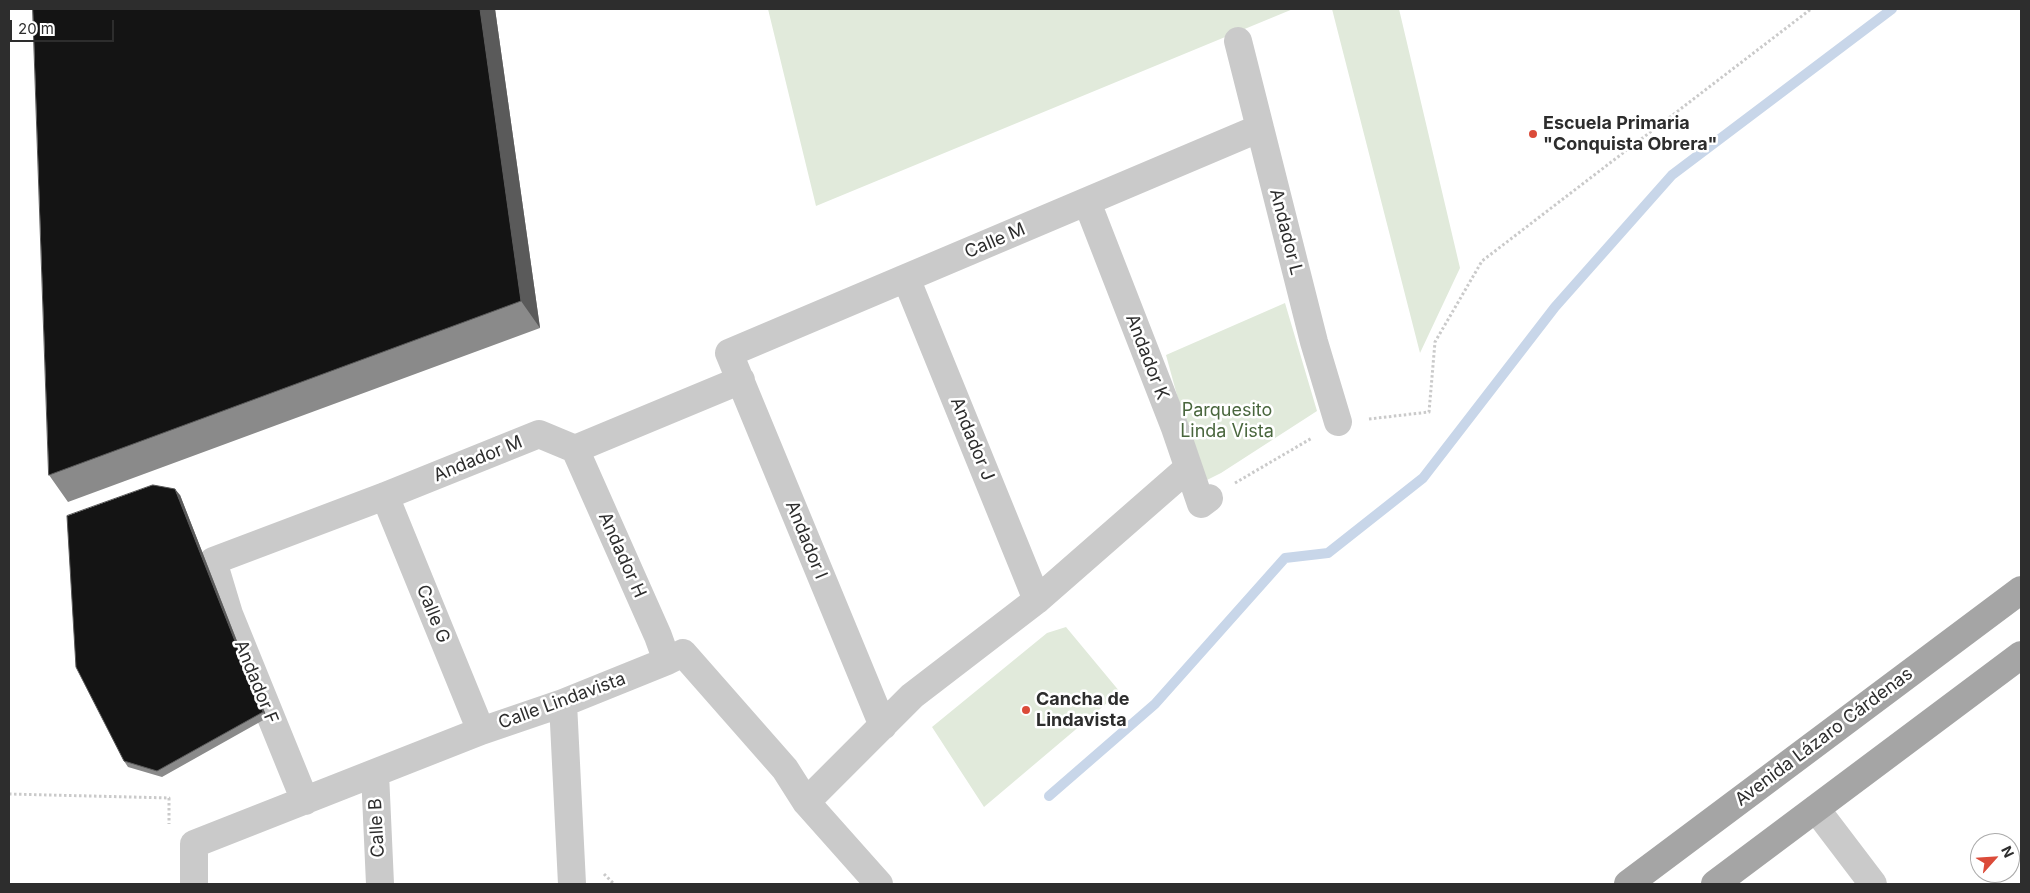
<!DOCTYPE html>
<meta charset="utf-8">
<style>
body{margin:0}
#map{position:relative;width:2030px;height:893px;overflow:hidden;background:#fff;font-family:Inter,sans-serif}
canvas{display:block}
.frame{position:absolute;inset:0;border:10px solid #2d2d2d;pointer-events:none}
.north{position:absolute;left:1970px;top:833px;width:50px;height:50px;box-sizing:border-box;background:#fff;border:1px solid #ababab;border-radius:50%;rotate:64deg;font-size:14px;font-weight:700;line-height:20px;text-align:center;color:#2d2d2d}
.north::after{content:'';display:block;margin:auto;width:18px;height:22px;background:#db4b39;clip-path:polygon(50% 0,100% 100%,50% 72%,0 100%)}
.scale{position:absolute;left:10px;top:20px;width:104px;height:22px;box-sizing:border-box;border:2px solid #2d2d2d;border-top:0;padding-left:6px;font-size:15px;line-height:18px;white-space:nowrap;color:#2d2d2d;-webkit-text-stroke:4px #fff;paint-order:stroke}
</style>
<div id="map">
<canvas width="2030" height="893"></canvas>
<div class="frame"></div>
<div class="north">N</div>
<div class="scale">20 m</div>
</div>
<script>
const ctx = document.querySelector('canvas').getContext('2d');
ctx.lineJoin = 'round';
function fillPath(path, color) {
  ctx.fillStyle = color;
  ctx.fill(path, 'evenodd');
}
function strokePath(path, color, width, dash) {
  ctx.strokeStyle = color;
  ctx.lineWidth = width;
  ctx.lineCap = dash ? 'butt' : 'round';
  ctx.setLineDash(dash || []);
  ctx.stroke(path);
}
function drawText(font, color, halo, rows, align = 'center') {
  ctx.font = font + ' Inter,sans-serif';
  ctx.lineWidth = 5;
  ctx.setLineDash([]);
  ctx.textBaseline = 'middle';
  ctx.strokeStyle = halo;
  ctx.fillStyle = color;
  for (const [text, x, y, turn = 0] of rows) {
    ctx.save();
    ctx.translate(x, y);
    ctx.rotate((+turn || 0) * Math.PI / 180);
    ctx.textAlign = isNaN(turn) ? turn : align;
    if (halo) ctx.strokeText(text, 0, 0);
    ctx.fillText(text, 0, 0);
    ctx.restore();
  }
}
const green = new Path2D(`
 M768,9h525l-477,197z
 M1332,9h67l61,259 -40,85z
 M1285,303l32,108 -96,62 -20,10 -35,-128z
 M1066,627l54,65 -136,115 -52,-80 115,-94z`);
const stream = new Path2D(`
 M1049,796l106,-92 130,-146 43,-5 95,-75 132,-171 117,-132 220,-166`);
const path = new Path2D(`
 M1369,419l60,-7 6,-70 47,-81 329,-252
 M1235,483l77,-45
 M9,794l160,4v26
 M604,874l10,10`);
const minor = new Path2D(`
 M1238,41l76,301 24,80
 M1087,202l88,226 26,76 8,-6
 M906,278l131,322
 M575,449l83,187 9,25
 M385,496l96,235
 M563,703l9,181
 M883,726l-154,-373 531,-225
 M375,773l5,111
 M305,801l-76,-187 -16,-53 172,-65 154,-62 36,15 166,-69
 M806,802l106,-106 125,-96 151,-132
 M1816,809l57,75
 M194,884v-40l287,-113 82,-28 104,-42 16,-8 102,116 21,33 73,82`);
const major = new Path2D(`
 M1628,884l393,-294
 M1715,884l306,-229`);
const wall = new Path2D(`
 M33,9h462l45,319 -472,174 -19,-27z
 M180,495l87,223 -105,59 -34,-10 -4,-6z`);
const shadedWall = new Path2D(`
 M480,9h15l45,319 -19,-27z
 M175,489l5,6 87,223 -4,-6z`);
const building = new Path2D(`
 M33,9h447l41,292 -472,174z
 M153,485l22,4 88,223 -106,59 -33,-10 -48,-94 -9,-151z`);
const markers = [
 [1533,134,5,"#db4b39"],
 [1026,710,5,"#db4b39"]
];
const poiNames = [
 ["Escuela Primaria",1543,124],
 ["\"Conquista Obrera\"",1543,145],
 ["Cancha de",1036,700],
 ["Lindavista",1036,721]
];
const streetNames = [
 ["Andador L",1286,232,76],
 ["Calle M",995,241,-23],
 ["Andador K",1147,357,69],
 ["Andador J",972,439,68],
 ["Andador M",478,459,-22],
 ["Andador I",806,540,68],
 ["Andador H",622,555,66],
 ["Calle G",433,614,68],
 ["Andador F",256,682,68],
 ["Calle Lindavista",562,701,-20],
 ["Avenida Lázaro Cárdenas",1824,737,-37],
 ["Calle B",377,828,-93]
];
const parkNames = [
 ["Parquesito",1227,411],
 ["Linda Vista",1227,432]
];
fillPath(green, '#e1eadb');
strokePath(stream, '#c8d6e9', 10);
strokePath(path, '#cacaca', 3, [2.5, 2.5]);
strokePath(minor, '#cacaca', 28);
strokePath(major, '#a5a5a5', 28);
fillPath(wall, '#8a8a8a');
fillPath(shadedWall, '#5a5a5a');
fillPath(building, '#141414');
strokePath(building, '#5a5a5a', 1);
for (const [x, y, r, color] of markers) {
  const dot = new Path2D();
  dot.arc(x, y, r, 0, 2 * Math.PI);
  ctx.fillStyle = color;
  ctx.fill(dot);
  strokePath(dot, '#fff', 2);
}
drawText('bold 18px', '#2d2d2d', '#fff', poiNames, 'left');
drawText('18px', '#2d2d2d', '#fff', streetNames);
drawText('18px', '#49663d', '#fff', parkNames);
</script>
